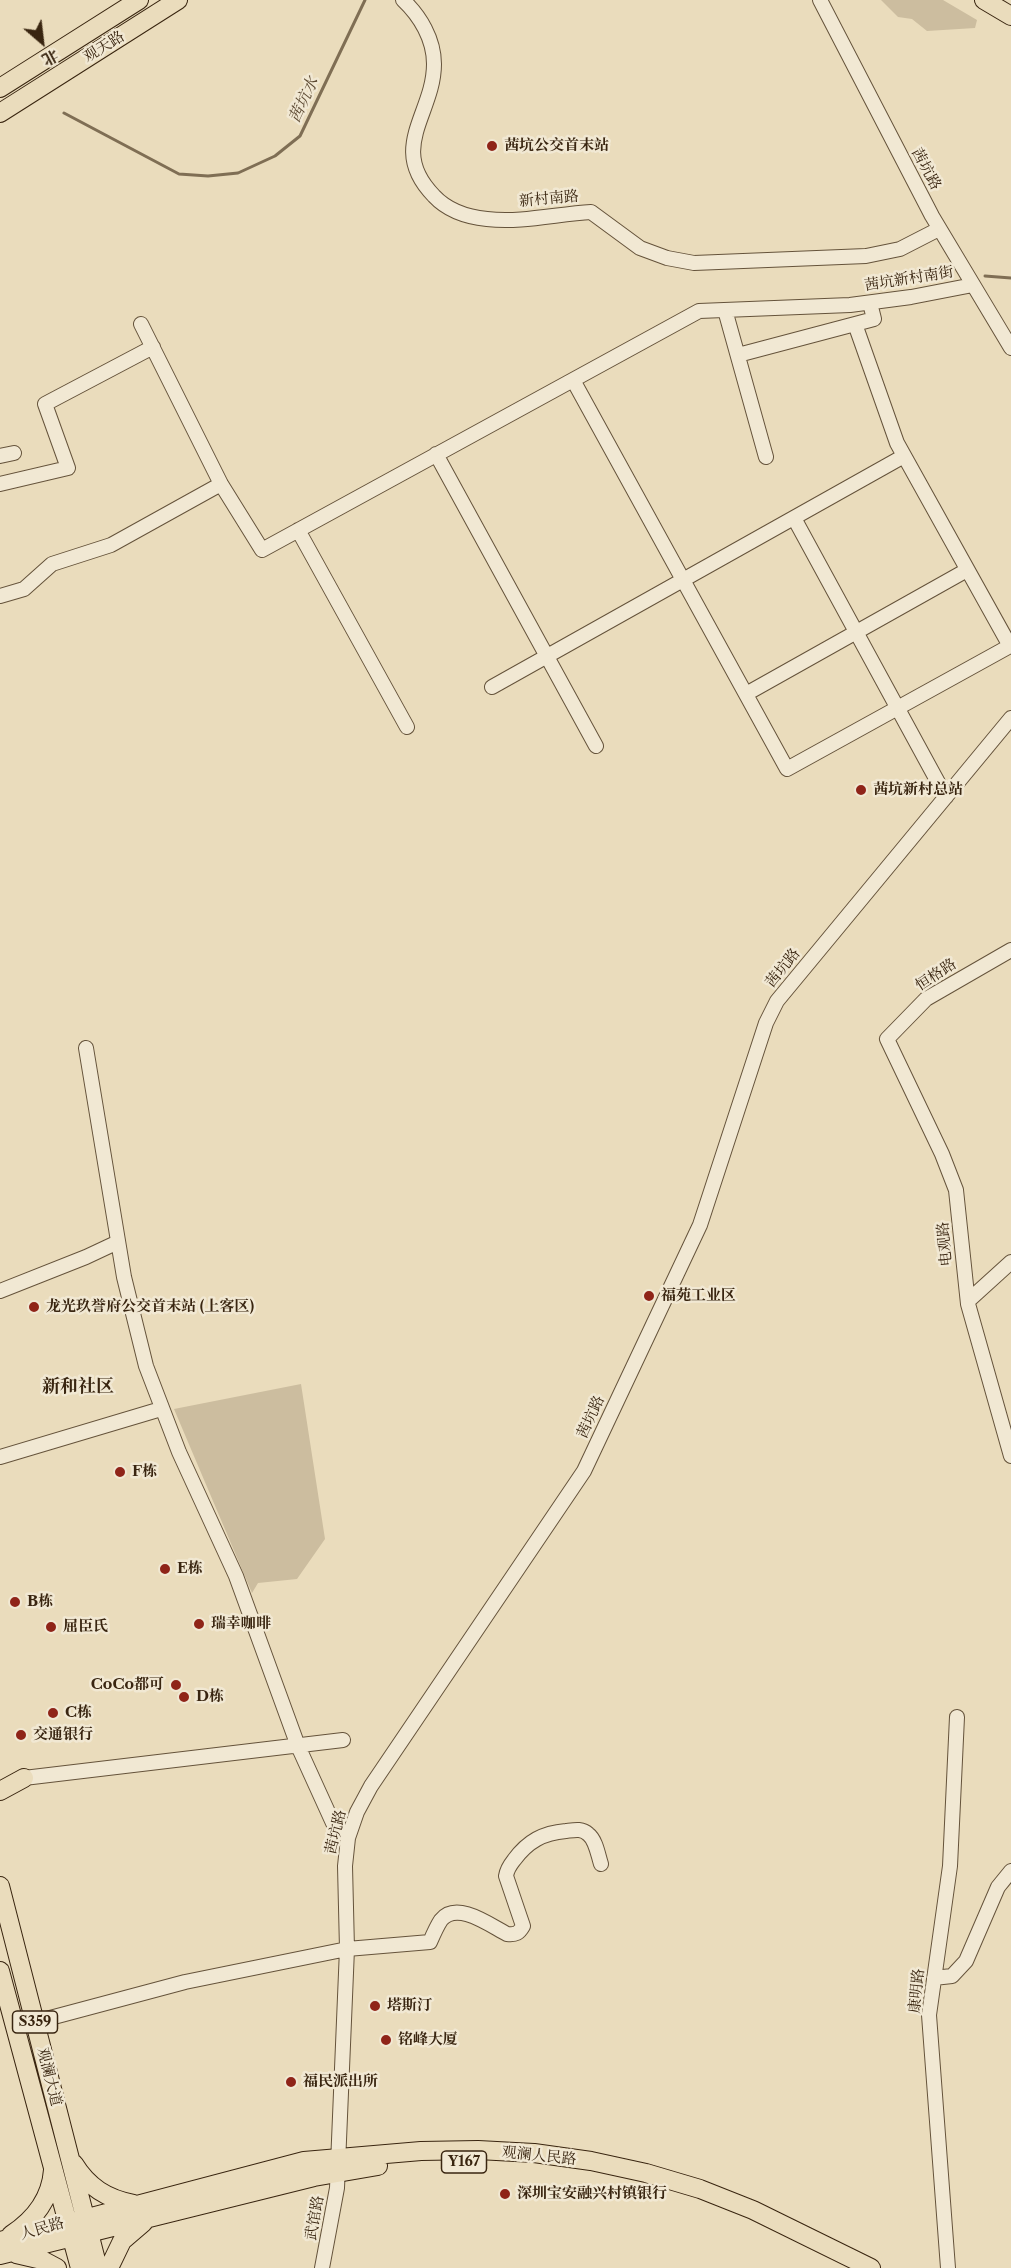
<!DOCTYPE html>
<meta charset="utf-8">
<style>
body{margin:0}
#map{position:relative;width:1011px;height:2268px;overflow:hidden;background:#eadcbc;font-family:"Libre Caslon Text","Noto Serif SC",serif}
canvas{display:block}
.north{position:absolute;left:12px;top:12px;width:60px;height:60px;-webkit-text-stroke:4px #f1e8d3;paint-order:stroke;rotate:152deg;font-size:16px;font-weight:700;line-height:24px;text-align:center;color:#392510}
.north::after{content:'';display:block;margin:auto;width:21px;height:27px;background:#392510;clip-path:polygon(50% 0,100% 100%,50% 72%,0 100%)}
</style>
<div id="map">
<canvas width="1011" height="2268"></canvas>
<div class="north">北</div>
</div>
<script>
const ctx = document.querySelector('canvas').getContext('2d');
ctx.lineJoin = 'round';
function fillPath(path, color) {
  ctx.fillStyle = color;
  ctx.fill(path, 'evenodd');
}
function strokePath(path, color, width, dash) {
  ctx.strokeStyle = color;
  ctx.lineWidth = width;
  ctx.lineCap = dash ? 'butt' : 'round';
  ctx.setLineDash(dash || []);
  ctx.stroke(path);
}
function drawText(font, color, halo, rows, align = 'center') {
  ctx.font = font + ' "Libre Caslon Text","Noto Serif SC",serif';
  ctx.lineWidth = 5;
  ctx.setLineDash([]);
  ctx.textBaseline = 'middle';
  ctx.strokeStyle = halo;
  ctx.fillStyle = color;
  for (const [text, x, y, turn = 0] of rows) {
    ctx.save();
    ctx.translate(x, y);
    ctx.rotate((+turn || 0) * Math.PI / 180);
    ctx.textAlign = isNaN(turn) ? turn : align;
    if (halo) ctx.strokeText(text, 0, 0);
    ctx.fillText(text, 0, 0);
    ctx.restore();
  }
}
const green = new Path2D(`
 M881,0h62l34,20 -2,8 -48,3 -15,-12 -14,-2z
 M301,1384l24,155 -28,40 -39,4 -6,10 -78,-184z`);
const stream = new Path2D(`
 M64,113l115,61 29,2 30,-3 37,-17 25,-20 65,-136
 M985,276l26,2`);
const minor = new Path2D(`
 M403,0c17,16 31,39 31,64 0,50 -47,84 0,132 13,14 33,21 53,23 34,4 70,-5 104,-7l49,36 27,10 27,5 172,-7 34,-7 39,-20
 M820,0l112,216 79,132
 M725,310l41,147
 M141,324l80,160 41,66 437,-239 151,-6 61,-8 62,-12
 M738,355l136,-36 -4,-16
 M573,380l214,389 223,-123 -113,-203 -42,-119
 M436,454l160,292
 M0,456l14,-3
 M0,484l68,-16 -23,-64 108,-57
 M794,518l152,279
 M298,530l109,197
 M0,596l24,-7 28,-25 59,-19 110,-61
 M492,687l412,-231
 M746,694l221,-124
 M1011,950l-85,49 -39,40 55,115 14,36 12,114 43,152
 M86,1048l38,229 22,89 33,86 57,124 62,170 35,77 15,15
 M0,1291l86,-34 32,-15
 M968,1301l43,-39
 M0,1457l161,-48
 M24,1778l319,-38
 M934,1978l18,-2 14,-15 32,-74 13,-16
 M35,2022l150,-40 162,-33 83,-7c3,-7 7,-16 11,-22 16,-20 50,6 66,14 9,1 12,-1 16,-8l-17,-50c1,-7 4,-11 8,-16 14,-19 29,-27 52,-29 8,-1 16,-3 22,3 8,6 10,21 13,30
 M322,2268l15,-80 10,-239 -2,-83 3,-28 9,-26 14,-26 213,-315 116,-246 66,-202 11,-22 234,-283
 M948,2268l-19,-253 21,-149 7,-149`);
const major = new Path2D(`
 M984,0l27,16
 M0,88l139,-88
 M0,113l178,-113
 M0,1791l24,-13
 M0,1886l98,382
 M0,1971l80,297
 M74,2164c14,23 33,35 60,40
 M11,2235c23,-15 40,-37 42,-65
 M0,2241l304,-80 117,-10 57,-1 56,3 57,8 55,12 54,16 53,21 118,58
 M16,2254l26,6 15,8
 M0,2255l314,-78 64,-11
 M109,2268l13,-27 21,-18`);
const markers = [
 [492,146,6,"#8f2418"],
 [861,790,6,"#8f2418"],
 [649,1296,6,"#8f2418"],
 [34,1307,6,"#8f2418"],
 [120,1472,6,"#8f2418"],
 [165,1569,6,"#8f2418"],
 [15,1602,6,"#8f2418"],
 [199,1624,6,"#8f2418"],
 [51,1627,6,"#8f2418"],
 [176,1685,6,"#8f2418"],
 [184,1697,6,"#8f2418"],
 [53,1713,6,"#8f2418"],
 [21,1735,6,"#8f2418"],
 [375,2006,6,"#8f2418"],
 [386,2040,6,"#8f2418"],
 [291,2082,6,"#8f2418"],
 [505,2194,6,"#8f2418"]
];
const shields = [
 [35,2022,45],
 [464,2162,45]
];
const shieldNames = [
 ["S359",35,2022],
 ["Y167",464,2162]
];
const streetNames = [
 ["观天路",104,47,-32],
 ["茜坑路",926,169,62],
 ["新村南路",549,199,-5],
 ["茜坑新村南街",909,279,-9],
 ["茜坑路",783,968,-51],
 ["恒格路",936,975,-33],
 ["电观路",945,1244,-95],
 ["茜坑路",591,1417,-65],
 ["茜坑路",336,1832,-76],
 ["康明路",917,1991,-84],
 ["观澜大道",49,2077,76],
 ["观澜人民路",539,2156,6],
 ["武馆路",315,2218,-80],
 ["人民路",42,2229,-16]
];
const poiNames = [
 ["茜坑公交首末站",504,146],
 ["茜坑新村总站",873,790],
 ["福苑工业区",661,1296],
 ["龙光玖誉府公交首末站 (上客区)",46,1307],
 ["F栋",132,1472],
 ["E栋",177,1569],
 ["B栋",27,1602],
 ["瑞幸咖啡",211,1624],
 ["屈臣氏",63,1627],
 ["CoCo都可",164,1685,"right"],
 ["D栋",196,1697],
 ["C栋",65,1713],
 ["交通银行",33,1735],
 ["塔斯汀",387,2006],
 ["铭峰大厦",398,2040],
 ["福民派出所",303,2082],
 ["深圳宝安融兴村镇银行",517,2194]
];
const waterNames = [
 ["茜坑水",304,100,-65]
];
const quarterNames = [
 ["新和社区",78,1387]
];
fillPath(green, '#ccbd9f');
strokePath(stream, '#7f6e54', 3);
strokePath(minor, '#65533b', 16);
strokePath(major, '#392510', 20);
strokePath(minor, '#f1e8d3', 14);
strokePath(major, '#eadcbc', 18);
for (const [x, y, r, color] of markers) {
  const dot = new Path2D();
  dot.arc(x, y, r, 0, 2 * Math.PI);
  ctx.fillStyle = color;
  ctx.fill(dot);
  strokePath(dot, '#f1e8d3', 2);
}
for (const [x, y, w] of shields) {
  const box = new Path2D();
  box.roundRect(x - w / 2, y - 11, w, 22, 4.5);
  ctx.fillStyle = '#f1e8d3';
  ctx.fill(box);
  strokePath(box, '#392510', 1.5);
}
drawText('bold 14px', '#392510', null, shieldNames);
drawText('15px', '#392510', '#f1e8d3', streetNames);
drawText('bold 15px', '#392510', '#f1e8d3', poiNames, 'left');
drawText('italic 16px', '#5c4932', '#f1e8d3', waterNames);
drawText('bold 18px', '#392510', '#f1e8d3', quarterNames);
</script>
